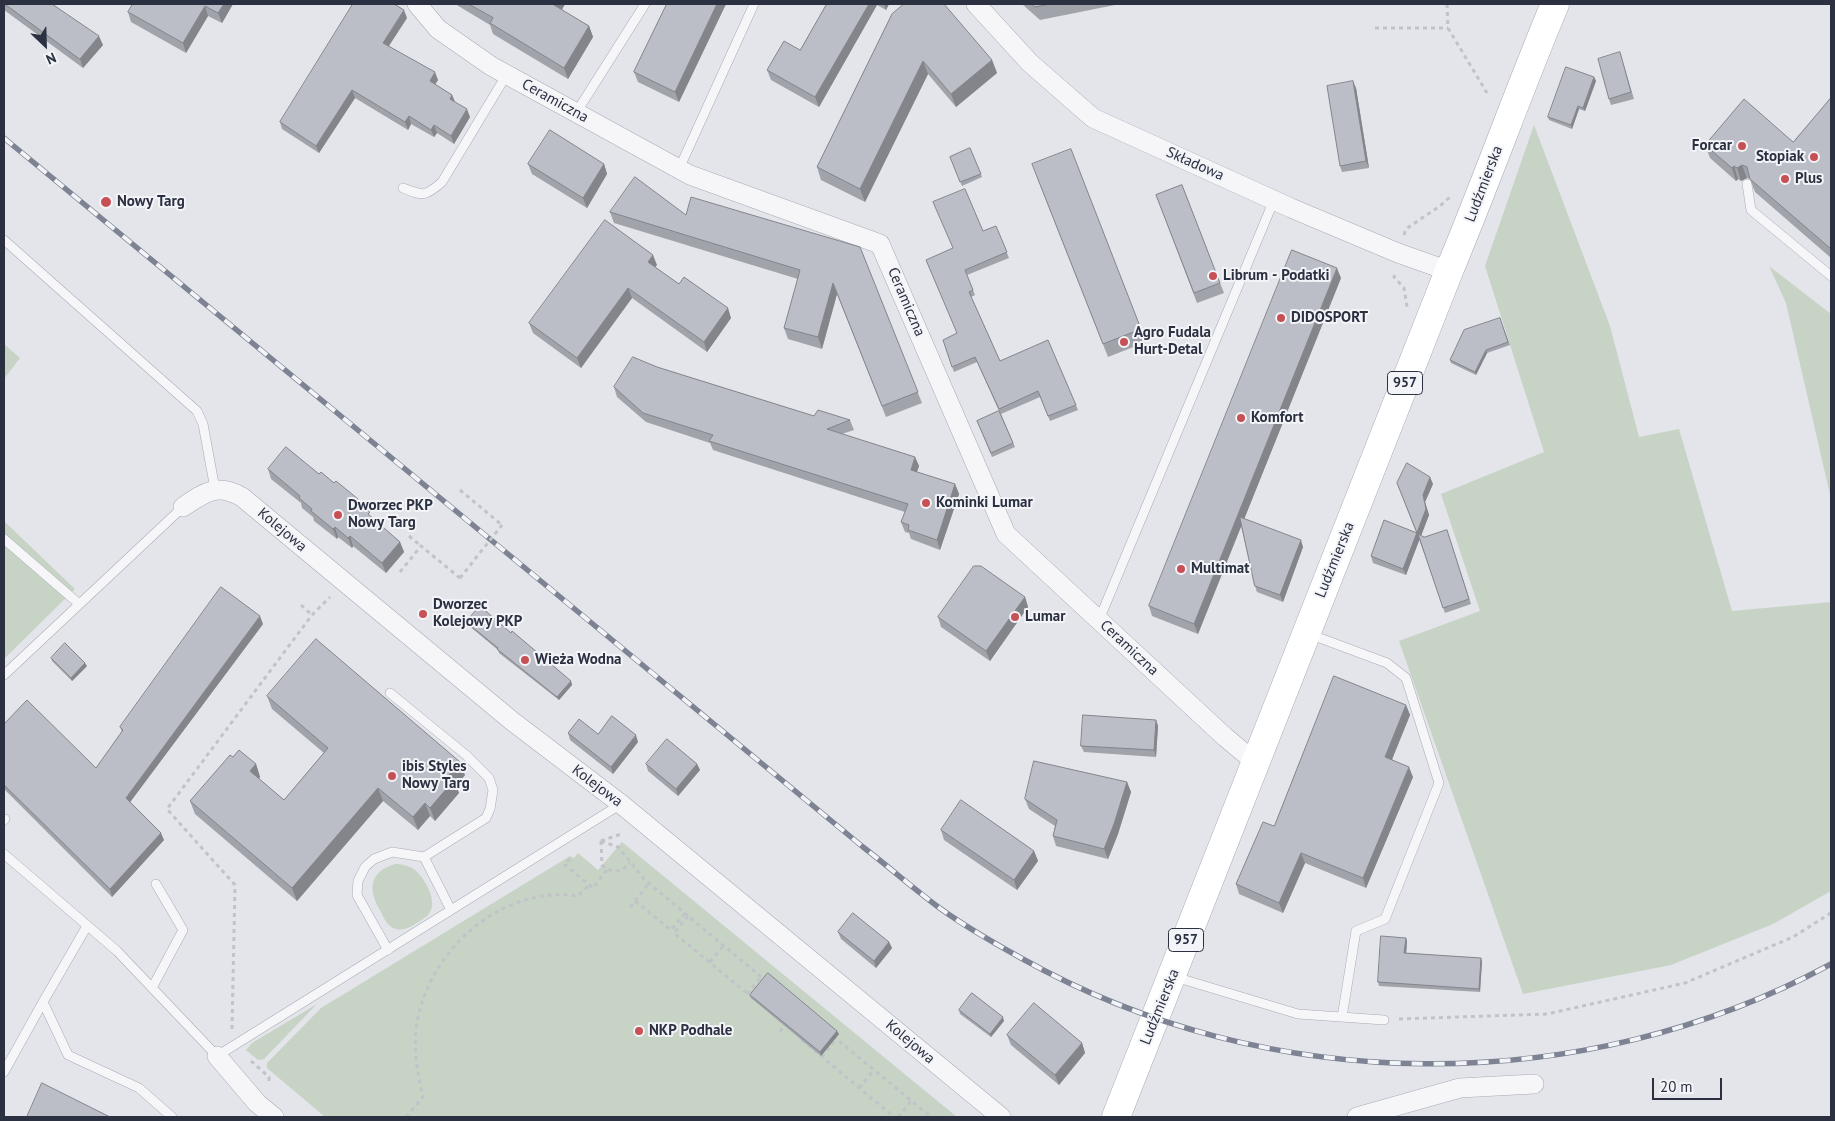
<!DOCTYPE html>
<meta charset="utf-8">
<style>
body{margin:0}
#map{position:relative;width:1835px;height:1121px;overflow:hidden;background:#e3e5ea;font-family:"PT Sans",sans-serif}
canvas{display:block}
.frame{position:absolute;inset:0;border:5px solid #2c3142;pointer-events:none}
.north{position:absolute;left:20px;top:20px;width:50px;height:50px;-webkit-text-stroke:4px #f3f4f8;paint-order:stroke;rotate:156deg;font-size:14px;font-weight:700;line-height:20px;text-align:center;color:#2c3142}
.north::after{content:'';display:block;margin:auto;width:18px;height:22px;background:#2c3142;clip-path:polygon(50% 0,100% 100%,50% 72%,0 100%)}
.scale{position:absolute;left:1652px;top:1078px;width:70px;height:22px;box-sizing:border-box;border:2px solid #2c3142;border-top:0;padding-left:6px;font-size:15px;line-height:18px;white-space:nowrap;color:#2c3142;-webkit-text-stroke:4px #f3f4f8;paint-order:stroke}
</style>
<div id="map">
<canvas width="1835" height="1121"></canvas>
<div class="frame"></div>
<div class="north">N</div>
<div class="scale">20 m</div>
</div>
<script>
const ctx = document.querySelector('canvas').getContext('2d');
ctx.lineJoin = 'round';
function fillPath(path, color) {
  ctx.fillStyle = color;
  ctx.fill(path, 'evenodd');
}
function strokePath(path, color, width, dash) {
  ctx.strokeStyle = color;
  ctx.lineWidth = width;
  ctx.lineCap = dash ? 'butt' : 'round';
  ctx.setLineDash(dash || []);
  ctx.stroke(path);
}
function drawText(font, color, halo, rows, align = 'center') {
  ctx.font = font + ' "PT Sans",sans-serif';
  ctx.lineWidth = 4;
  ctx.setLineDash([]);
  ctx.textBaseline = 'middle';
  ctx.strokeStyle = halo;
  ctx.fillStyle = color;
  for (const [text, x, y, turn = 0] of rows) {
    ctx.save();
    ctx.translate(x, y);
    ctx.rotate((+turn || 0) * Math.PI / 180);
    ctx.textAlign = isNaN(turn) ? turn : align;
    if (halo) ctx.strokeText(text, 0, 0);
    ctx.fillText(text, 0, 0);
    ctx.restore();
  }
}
const green = new Path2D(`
 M1534,125l76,201 29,111 40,-8 53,182 99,-9v289l-58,33 -102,41 -148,29 -124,-353 81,-30 -39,-117 103,-42 -59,-186z
 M1769,266l62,48v185l-45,-196z
 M4,344l16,14 -16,21z
 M4,521l71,68 -71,70z
 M622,842l335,275h-632l-58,-49v-5l54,-55 249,-152 4,2 4,-5 20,17z
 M395,864c8,0 15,2 21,7 10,9 24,34 11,45 -8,6 -21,16 -31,13 -8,-2 -12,-10 -15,-17 -13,-21 -13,-40 14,-48z
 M317,1004l-53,55 -6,1 -12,-10 6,-7z`);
const path = new Path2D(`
 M1447,4l1,24 39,65
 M1375,28h73
 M1404,235l2,-6 34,-23 10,-9 2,1
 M1395,275l-1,2 10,11 3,19
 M460,490l42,35
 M409,536l12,10
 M400,572l21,-26 39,32
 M301,605l11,10
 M601,841l20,-7 2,2
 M601,841l17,6 27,33 120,100
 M601,841l1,24 5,5 14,1 9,-8
 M570,859l-6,5 29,24 14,-18
 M635,901l36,29 14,-17
 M630,907l19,-24
 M688,916l-14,17 80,66
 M710,962l14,-17
 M747,994l14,-17
 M1399,1019l148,-5 138,-31 108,-46 38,-24
 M232,1029l3,-144 -68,-76 145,-194 18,-18
 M780,1032l7,-10
 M833,1036l98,81
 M802,1040l92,77
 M822,1057l14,-18
 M251,1061l18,16v8
 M859,1088l15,-18
 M406,1117l17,-20c-6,-25 -10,-50 -6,-75 13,-73 85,-137 161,-126l11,-11
 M898,1117l13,-16`);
const service = new Path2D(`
 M576,113l69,-109
 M679,169l75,-165
 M1747,184l4,26 80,66
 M403,188c20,8 22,9 39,-6l65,-108
 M4,240l193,171 6,13 12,65
 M4,539l74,64
 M1099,620l175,-420
 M1309,634l78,29 19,15 33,105 -54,136 -29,12 -14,86
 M4,675l179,-168
 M4,820l1,-1
 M4,854l113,97 100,105 404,-252
 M424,857l27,53
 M87,926l-44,76 25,53 71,33 33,29
 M388,950l-31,-55 1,-14 7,-14 9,-8 18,-7 32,5 62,-39 4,-9 3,-19 -4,-12 -23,-23 -76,-62
 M1175,977l123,37 86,6
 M152,988l31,-58 -27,-46
 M4,1072l39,-70`);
const minor = new Path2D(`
 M417,4l21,25 53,37 199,109 190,69 126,290 219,203 30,25
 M976,4l54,59 63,55 198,90 107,45 51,18
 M183,507c22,-15 34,-24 59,-10l270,224 109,83 380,313
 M217,1056l40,47 17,14
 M1357,1117l103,-29 74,-4`);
const primary = new Path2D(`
 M1116,1117l333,-846c37,-88 69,-179 106,-267`);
const rail = new Path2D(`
 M4,138l859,709c26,20 51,42 78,62 25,18 53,34 80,49 247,139 561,141 810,6`);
const pathBridge = new Path2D(`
 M460,578l42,-53`);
const wall = new Path2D(`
 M4,4h48l51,41 -20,23 -79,-58z
 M233,4l-11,19 -14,-7 -22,37 -55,-31 -3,-10z
 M455,4h110l-3,6 27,16 4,11 -25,42 -75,-45 -3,-9z
 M667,4h59l-47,98 -41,-20 -4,-10z
 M827,4h62l-3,6 -9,-5 -58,102 -48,-27 -4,-10 33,-20z
 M1022,4h98l-80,16z
 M892,14l100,46 5,13 -41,34 -28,-33 -63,128 -44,-22 -4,-13z
 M407,18l-18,28 49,34 -3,4 17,11 3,7 15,15 -16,27 -17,-11 -3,4 -23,-13 -3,6 -53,-32 -36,55 -37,-24 -2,-7z
 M1622,59l12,40 -23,6 -2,-6z
 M1594,77l2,4 -11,30 -6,-2 -7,20 -23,-9 -1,-3z
 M1356,88l13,80 -27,4 -2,-6z
 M1831,98v160l-76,-66 -5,-13 -3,-1 -6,3 -3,-2 -2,2 -26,-23 -5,-13 88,-3z
 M970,148l12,29 -20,9 -12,-29z
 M528,164h76l3,10 -20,34 -55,-34z
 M1037,177l104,152 5,13 -38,15z
 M1182,185l42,108 -27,10 -41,-108z
 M610,212l76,3 174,32 62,156 -36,14 -49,-123 -15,55 -34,-10 -4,-11 14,-49 -184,-56z
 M996,226l13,32 -42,17 8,20 -4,2 29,64 76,44 2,5 -28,11 -10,-24 -39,17 14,33 -23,10 -15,-36 22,-10 -22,-49 -23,10 -11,-32 14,-6 -4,-85 30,-18z
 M657,265l-2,2 24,17 52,34 -24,34 -75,-54 -51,70 -48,-35 -4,-10z
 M1341,278l-97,241 59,28 -20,55 -26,-10 -2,-6 -14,-61 -43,109 -46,-18 -3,-10z
 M1500,318l10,27 -23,8 -11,22 -25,-12 -1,-3z
 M657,367l157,49 36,4 4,10 -12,4 73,23 4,9 -2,6 38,12 4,10 -19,56 -29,-11 -2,-6 -4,-1 -4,-10 4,-10 -192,-62 -3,-7 -64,-21 -29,-25 -3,-10z
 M268,469l51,5 15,9 24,16 1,5 12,13 29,25 4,10 -18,21 -33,-27 -1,2 -14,-11 -1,2 -23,-18 -1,-4 -11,-9 -1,-5 -30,-24z
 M1397,483l36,1 -8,18 4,13 -8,21 3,1 23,-7 24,74 -26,9 -26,-74 -13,36 -33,-12 -2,-7 45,-24z
 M1025,597l3,10 -38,54 -49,-34 -3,-10z
 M466,622l105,59 1,4 -13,15 -60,-47 -1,-3 -30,-25z
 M263,624l-133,178 34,38 -52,57 -108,-108v-65l92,44 26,-36 -2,-5z
 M51,658l36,8 -15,15 -20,-20z
 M267,696l198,79 -9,11 3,7 -24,28 -5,-5 -12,14 -35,-29 -86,100 -102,-87 -5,-13 43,-44 23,7 4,13 -1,2 25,21 40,-47 -52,-44z
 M1406,705l4,10 -18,44 21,18 -47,111 -61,-25 -22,50 -44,-19 -3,-10 38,-58z
 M1156,720l2,6 -2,31 -72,-5 -3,-6z
 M568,733l30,1 40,8 -25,32 -43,-34z
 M646,764h51l3,6 -22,26 -30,-25z
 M1127,782l4,10 -13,42 -10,25 -52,-13 -3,-10 2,-10 -26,-17 -4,-10z
 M941,830l93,21 4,10 -21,29 -73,-50z
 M838,932l51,10 3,6 -16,20 -35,-29z
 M1406,938l1,3 -1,12 75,5 1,3 -2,31 -101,-6 -1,-4z
 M750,995l89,39 -18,22 -70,-58z
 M959,1010l45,11 -13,16 -31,-23z
 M1007,1035l75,8 3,10 -26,32 -48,-40z`);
const shadedWall = new Path2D(`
 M224,4h9l-11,19 -4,-10z
 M555,4h10l-7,12 -4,-11z
 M717,4h9l-47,98 -4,-10z
 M869,4h8v1l-58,102 -4,-10z
 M884,4h5l-3,6z
 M205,6l3,10 -22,37 -3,-10z
 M404,10l3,8 -21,32 -3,-7z
 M589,26l4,11 -25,42 -4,-11z
 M99,36l4,9 -20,23 -3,-9z
 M992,60l5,13 -41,34 -5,-13z
 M923,61l5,13 -63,128 -5,-13z
 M435,72l3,8 -6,9 -2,-8z
 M1594,77l2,4 -11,30 -2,-3z
 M1353,81l3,7 13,80 -3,-7z
 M352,90l3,8 -36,55 -3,-7z
 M452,95l3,7 -5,-3z
 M1578,106l1,3 -7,20 -1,-4z
 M467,109l3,8 -16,27 -3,-8z
 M409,116l2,8 -3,6 -3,-8z
 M434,125l3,8 -3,4 -3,-7z
 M604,164l3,10 -20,34 -4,-10z
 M1742,165l5,13 -6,3 -4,-13z
 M1734,166l4,13 -2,2 -4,-13z
 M653,255l4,10 -6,7 -3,-10z
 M1337,268l4,10 -143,356 -4,-10z
 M833,283l4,11 -15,55 -4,-12z
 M628,288l4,10 -51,70 -4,-10z
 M728,308l3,10 -24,34 -3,-10z
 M1486,350l1,3 -11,22 -1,-3z
 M915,457l4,9 -5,14 -3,-10z
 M1430,477l3,7 -8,18 4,13 -23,60 -3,-6 23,-60 -3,-14z
 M955,484l4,10 -19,56 -3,-10z
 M335,527l3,10 -1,2 -4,-10z
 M350,536l3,10 -1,2 -4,-10z
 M1301,540l2,7 -20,55 -3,-7z
 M400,542l4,10 -18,21 -4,-10z
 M1025,597l3,10 -38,54 -4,-10z
 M260,616l3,8 -135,181 -2,-7z
 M85,663l2,3 -15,15 -1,-3z
 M571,681l1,4 -13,15 -2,-3z
 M1406,705l4,10 -21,52 -4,-10z
 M1156,720l2,6 -2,31 -2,-7z
 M636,735l2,7 -25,32 -2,-7z
 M460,762l5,13 -9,11 3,7 -24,28 -5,-13 18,-32z
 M256,764l4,13 -5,7 -5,-13z
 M697,764l3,6 -22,26 -2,-7z
 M1409,767l4,10 -47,111 -3,-10z
 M1127,782l4,10 -13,42 -10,25 -4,-10z
 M378,788l5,13 -86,100 -5,-13z
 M425,803l5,13 -12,14 -5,-13z
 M161,833l3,7 -52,57 -2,-8z
 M1034,851l4,10 -21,29 -3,-10z
 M1301,853l4,10 -22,50 -4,-10z
 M1406,938l1,3 -1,15 -2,-3z
 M889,942l3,6 -16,20 -2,-7z
 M1481,958l1,3 -2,31 -1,-3z
 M1003,1017l1,4 -13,16 -1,-3z
 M837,1031l2,3 -18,22 -1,-4z
 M1082,1043l3,10 -26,32 -4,-10z`);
const building = new Path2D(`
 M5,4h47l47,32 -19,23z
 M133,4h91l-6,9 -13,-7 -22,37 -55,-31z
 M353,4h41l10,6 -21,33 52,29 -5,9 22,14 -2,4 17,10 -16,27 -17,-11 -3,5 -22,-14 -4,6 -53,-32 -36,56 -36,-24z
 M469,4h86l-1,1 35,21 -25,42 -74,-45 3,-5z
 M667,4h50l-42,88 -41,-20z
 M827,4h42l-54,93 -48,-27 17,-29 16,9z
 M904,4h40l48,56 -41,34 -28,-33 -63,128 -43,-22 75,-153z
 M1032,4h18l-15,3z
 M1620,52l11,40 -22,7 -11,-40z
 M1566,67l28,10 -11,31 -5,-2 -7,19 -23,-8z
 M1353,81l13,80 -26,5 -13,-80z
 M1831,98v151l-81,-70 -3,-12 -5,-2 -5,3 -3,-2 -2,2 -27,-23 39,-46 49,43z
 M550,130l54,34 -21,34 -55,-34z
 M970,148l11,26 -21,8 -10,-25z
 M1071,149l70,180 -38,15 -71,-180z
 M635,177l51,38 5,-18 169,50 58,145 -36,14 -49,-123 -15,54 -34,-9 16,-58 -190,-58z
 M1182,185l38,98 -26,10 -38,-98z
 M965,189l18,42 13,-5 11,26 -42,18 8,20 -4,2 31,69 48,-21 28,65 -28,11 -10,-25 -39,18 -24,-52 -23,10 -9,-27 14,-7 -31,-73 27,-12 -20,-46z
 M605,220l48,35 -5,7 31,22 5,-7 44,31 -24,34 -76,-54 -51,70 -48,-35z
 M1292,250l45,18 -143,356 -45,-18z
 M1500,318l8,24 -22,8 -11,22 -25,-12 14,-30z
 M633,357l24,10 157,49 4,-6 32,10 -23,9 88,28 -4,13 44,14 -18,56 -29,-10 1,-5 -8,-3 7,-18 -199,-63 4,-6 -70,-22 -29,-26z
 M999,411l14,32 -22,10 -14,-32z
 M286,447l33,27 2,-2 13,11 2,-2 22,18 -2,2 14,11 -2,2 32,28 -18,21 -32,-27 -2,2 -13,-11 -2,2 -22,-18 1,-2 -13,-11 1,-2 -32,-27z
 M1407,463l23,14 -7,18 3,14 -23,60 -32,-13 13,-36 33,13 -20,-50z
 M1240,517l61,23 -21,55 -25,-9z
 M1447,530l22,69 -26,9 -25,-74 6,3z
 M974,566h7l44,31 -39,54 -48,-34z
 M221,587l39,29 -134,182 35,35 -51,56 -106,-104v-61l23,-24 69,68 27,-38 -3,-3z
 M480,606l31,27 1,-2 59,50 -14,16 -60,-48 1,-1 -32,-26z
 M316,639l144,123 -12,14 6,4 -24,28 -5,-5 -12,14 -35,-29 -86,100 -102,-87 40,-46 3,2 6,-7 17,14 -6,7 34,29 44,-52 -61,-52z
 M65,643l20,20 -14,15 -20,-20z
 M1334,676l72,29 -21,52 24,10 -46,111 -62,-25 -22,50 -43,-19 27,-62 11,4z
 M1083,715l73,5 -2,30 -73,-4z
 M612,716l24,19 -25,32 -43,-34 11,-14 19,15z
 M667,739l30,25 -21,25 -30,-25z
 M1034,761l93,21 -13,42 -10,25 -51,-13 4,-16 -32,-21z
 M961,800l73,51 -20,29 -73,-50z
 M853,913l36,29 -15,19 -36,-29z
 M1381,936l25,2 -2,15 77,5 -2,31 -101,-7z
 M768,973l69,58 -17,21 -70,-57z
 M972,993l31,24 -13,17 -31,-24z
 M1034,1003l48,40 -27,32 -48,-40z
 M42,1083l68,34h-83z`);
const markers = [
 [1742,146,5,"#c75055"],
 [1814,157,5,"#c75055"],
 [1785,179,5,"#c75055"],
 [106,202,6,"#c75055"],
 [1213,276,5,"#c75055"],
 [1281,318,5,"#c75055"],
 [1124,342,5,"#c75055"],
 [1241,418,5,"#c75055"],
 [926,503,5,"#c75055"],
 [338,515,5,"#c75055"],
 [1181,569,5,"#c75055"],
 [423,614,5,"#c75055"],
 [1015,617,5,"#c75055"],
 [525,660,5,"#c75055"],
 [392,776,5,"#c75055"],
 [639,1031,5,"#c75055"]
];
const shields = [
 [1405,383,35],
 [1186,940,35]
];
const shieldNames = [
 ["957",1405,383],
 ["957",1186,940]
];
const streetNames = [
 ["Ceramiczna",555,101,29],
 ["Składowa",1195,164,24],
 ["Ludźmierska",1484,184,-69],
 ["Ceramiczna",906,302,67],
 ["Kolejowa",282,530,40],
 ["Ludźmierska",1335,560,-68],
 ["Ceramiczna",1129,648,43],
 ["Kolejowa",597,786,37],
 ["Ludźmierska",1160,1007,-68],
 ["Kolejowa",910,1042,40]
];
const poiNames = [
 ["Forcar",1732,146,"right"],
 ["Stopiak",1804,157,"right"],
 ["Plus",1795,179],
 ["Nowy Targ",117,202],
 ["Librum - Podatki",1223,276],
 ["DIDOSPORT",1291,318],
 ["Agro Fudala",1134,333],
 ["Hurt-Detal",1134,350],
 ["Komfort",1251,418],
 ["Kominki Lumar",936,503],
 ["Dworzec PKP",348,506],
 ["Nowy Targ",348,523],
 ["Multimat",1191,569],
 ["Dworzec",433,605],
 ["Kolejowy PKP",433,622],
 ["Lumar",1025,617],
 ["Wieża Wodna",535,660],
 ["ibis Styles",402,767],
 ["Nowy Targ",402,784],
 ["NKP Podhale",649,1031]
];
fillPath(green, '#c7d4c5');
strokePath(service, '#a8abb4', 10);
strokePath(minor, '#a8abb4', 20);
strokePath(primary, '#a3a8b5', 29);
strokePath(path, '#c1c3c9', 3, [4, 4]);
strokePath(service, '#f6f6f9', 9);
strokePath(minor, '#f6f6f9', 19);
strokePath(primary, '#fff', 28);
strokePath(rail, '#7d8393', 5.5);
strokePath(rail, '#f3f4f8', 4, [11]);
strokePath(pathBridge, '#c1c3c9', 3, [4, 4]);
fillPath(wall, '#a1a3ab');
fillPath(shadedWall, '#83858b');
fillPath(building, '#bbbec7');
strokePath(building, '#83858b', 1);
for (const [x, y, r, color] of markers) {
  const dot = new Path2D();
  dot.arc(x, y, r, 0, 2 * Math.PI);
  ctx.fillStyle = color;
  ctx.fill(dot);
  strokePath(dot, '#f3f4f8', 2);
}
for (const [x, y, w] of shields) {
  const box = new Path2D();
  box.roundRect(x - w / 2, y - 11.5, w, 23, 4);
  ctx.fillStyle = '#f3f4f8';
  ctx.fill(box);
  strokePath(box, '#2c3142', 1);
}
drawText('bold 14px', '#2c3142', null, shieldNames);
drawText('15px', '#2c3142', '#f3f4f8', streetNames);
drawText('bold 15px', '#2c3142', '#f3f4f8', poiNames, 'left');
</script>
